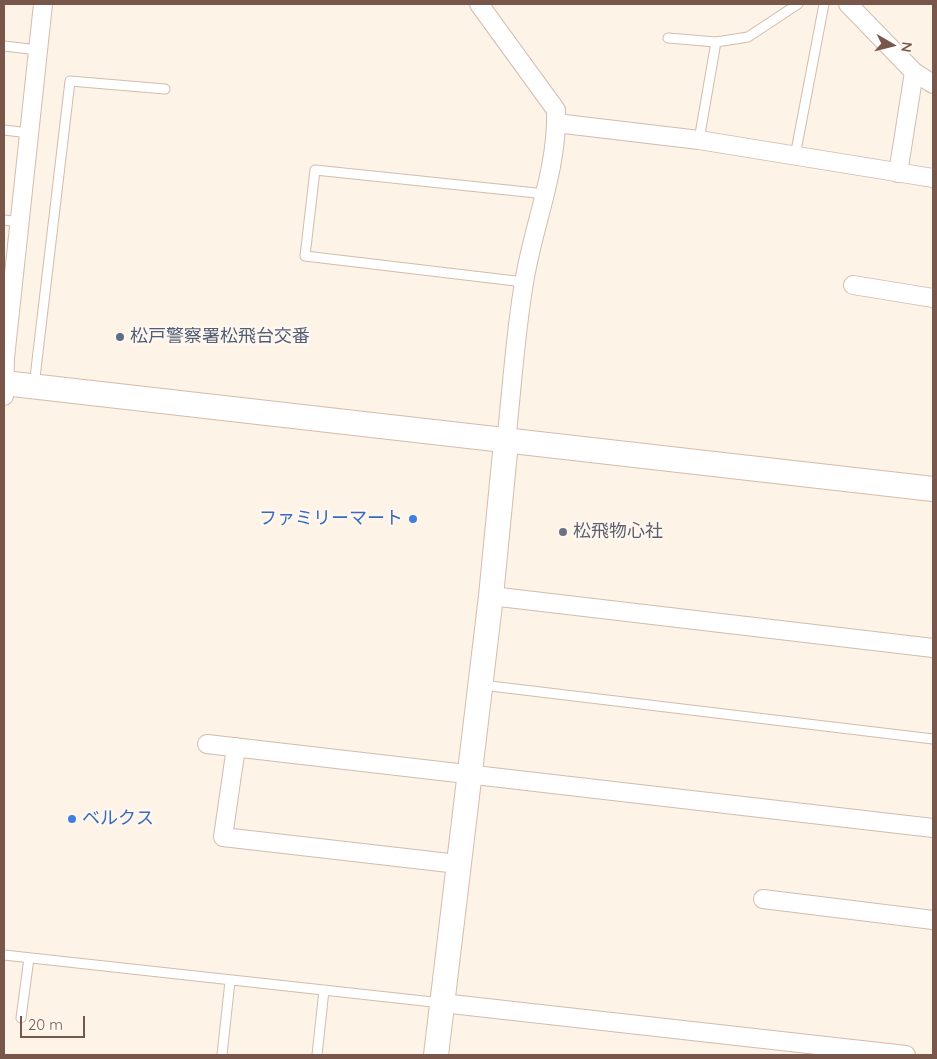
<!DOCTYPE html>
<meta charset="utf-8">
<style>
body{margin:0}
#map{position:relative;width:937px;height:1059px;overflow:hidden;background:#fdf3e7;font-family:Quicksand,sans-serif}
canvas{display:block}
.frame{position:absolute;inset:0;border:5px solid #78574a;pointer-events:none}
.north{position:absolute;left:867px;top:20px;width:50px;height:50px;-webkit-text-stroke:4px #fff7ef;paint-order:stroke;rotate:98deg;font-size:14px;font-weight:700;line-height:20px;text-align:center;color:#78574a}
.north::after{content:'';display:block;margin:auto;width:18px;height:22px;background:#78574a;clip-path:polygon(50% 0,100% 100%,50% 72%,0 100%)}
.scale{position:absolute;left:20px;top:1016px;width:65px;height:22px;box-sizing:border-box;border:2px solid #78574a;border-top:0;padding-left:6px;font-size:15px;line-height:18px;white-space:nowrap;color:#78574a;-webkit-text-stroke:4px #fff7ef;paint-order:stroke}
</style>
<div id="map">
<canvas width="937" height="1059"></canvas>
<div class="frame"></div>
<div class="north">N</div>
<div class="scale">20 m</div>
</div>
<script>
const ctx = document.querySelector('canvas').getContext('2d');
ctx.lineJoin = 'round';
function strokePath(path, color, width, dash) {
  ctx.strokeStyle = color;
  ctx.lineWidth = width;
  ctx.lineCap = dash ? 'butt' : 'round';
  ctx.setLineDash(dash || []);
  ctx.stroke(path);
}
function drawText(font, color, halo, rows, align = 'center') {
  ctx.font = font + ' Quicksand,"Noto Sans JP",sans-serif';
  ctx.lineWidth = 5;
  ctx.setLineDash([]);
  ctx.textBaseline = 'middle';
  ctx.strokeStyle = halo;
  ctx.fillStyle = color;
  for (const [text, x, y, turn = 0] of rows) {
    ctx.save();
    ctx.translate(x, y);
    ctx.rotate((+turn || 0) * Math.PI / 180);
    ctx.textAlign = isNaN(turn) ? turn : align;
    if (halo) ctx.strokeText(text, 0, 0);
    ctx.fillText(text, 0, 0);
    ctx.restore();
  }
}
const lane = new Path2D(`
 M668,38l48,4 32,-5 50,-33
 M4,46l34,4
 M4,130l25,3
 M699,140l17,-98
 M795,156l29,-152
 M4,220l16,2
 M524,282l-219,-26 10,-86 231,24
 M34,386l36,-305 95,8
 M482,685l451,54
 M4,955l438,48
 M21,1018l8,-60
 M222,1055l8,-74
 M317,1055l7,-65`);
const street = new Path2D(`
 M479,4l77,106c2,60 -23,115 -32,173 -9,52 -12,106 -18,159
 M848,4l66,68 19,12
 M556,123l143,17 234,38
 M898,173l16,-101
 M853,285l80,13
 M4,396l1,-38 38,-354
 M491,596l442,52
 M207,744l726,84
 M236,747l-13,90 235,27
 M763,899l170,21
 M442,1003l464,52`);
const secondary = new Path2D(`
 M4,383l929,106
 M436,1055l55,-459 15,-154`);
const markers = [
 [120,337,5,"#5c6f8a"],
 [413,519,5,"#3f7fe0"],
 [563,532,5,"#6b7280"],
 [72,819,5,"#3f7fe0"]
];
const serviceNames = [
 ["松戸警察署松飛台交番",130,337]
];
const shopNames = [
 ["ファミリーマート",403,519],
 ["ベルクス",82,819,"left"]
];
const worshipNames = [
 ["松飛物心社",573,532]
];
strokePath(lane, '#d2bcaf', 11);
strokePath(street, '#d2bcaf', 20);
strokePath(secondary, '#d5bbac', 26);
strokePath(lane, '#fff', 9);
strokePath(street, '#fff', 18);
strokePath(secondary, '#fff', 24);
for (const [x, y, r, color] of markers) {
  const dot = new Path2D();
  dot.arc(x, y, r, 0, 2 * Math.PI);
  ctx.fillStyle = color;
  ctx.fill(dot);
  strokePath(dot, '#fff7ef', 2);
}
drawText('18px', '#4e5e75', '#fff7ef', serviceNames, 'left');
drawText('18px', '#366cbe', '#fff7ef', shopNames, 'right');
drawText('18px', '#5b616d', '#fff7ef', worshipNames, 'left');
</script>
